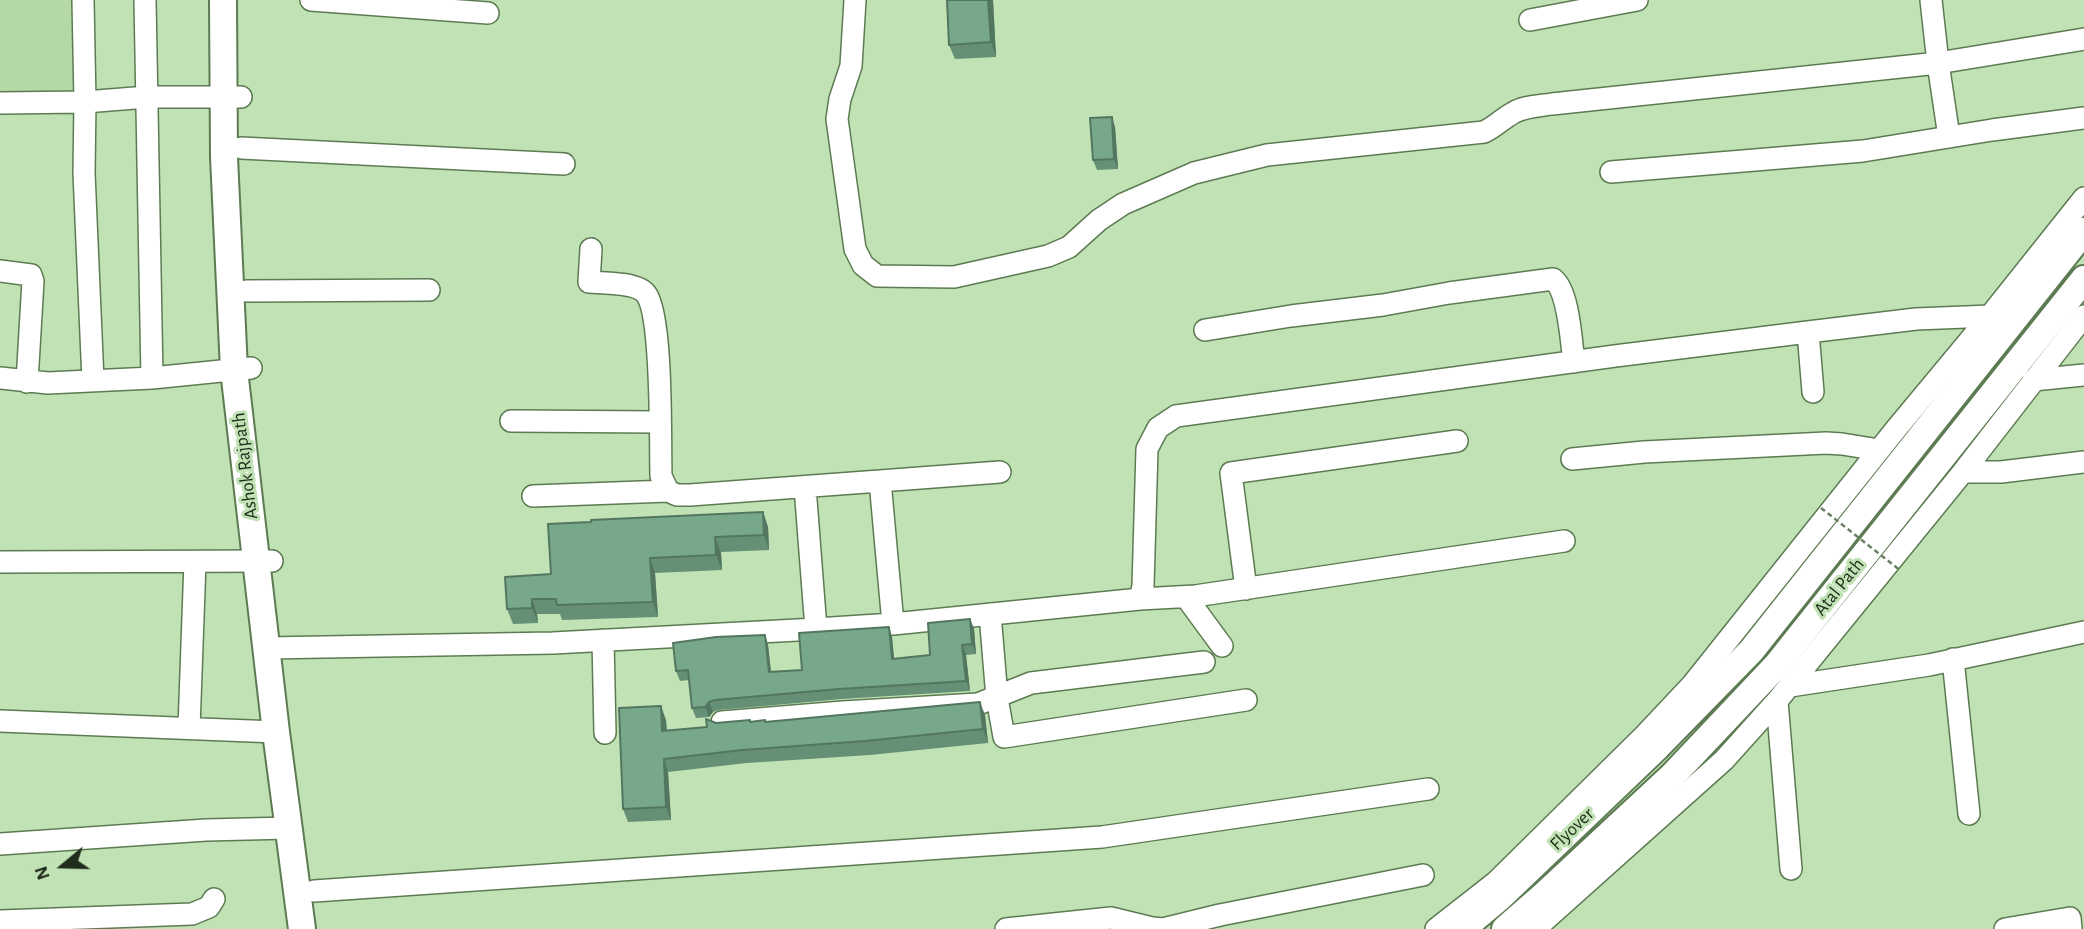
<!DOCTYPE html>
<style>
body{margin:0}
#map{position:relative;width:2084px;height:929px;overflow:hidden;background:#c1e2b5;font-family:"Alegreya Sans",sans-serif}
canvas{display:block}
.north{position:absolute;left:28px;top:831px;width:70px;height:70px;-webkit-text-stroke:5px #c1e2b5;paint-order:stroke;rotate:251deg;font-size:19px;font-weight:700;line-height:28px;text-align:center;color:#1f2c1b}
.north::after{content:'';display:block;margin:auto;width:24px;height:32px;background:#1f2c1b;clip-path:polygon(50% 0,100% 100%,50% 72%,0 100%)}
</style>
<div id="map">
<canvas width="2084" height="929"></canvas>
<div class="north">N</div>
</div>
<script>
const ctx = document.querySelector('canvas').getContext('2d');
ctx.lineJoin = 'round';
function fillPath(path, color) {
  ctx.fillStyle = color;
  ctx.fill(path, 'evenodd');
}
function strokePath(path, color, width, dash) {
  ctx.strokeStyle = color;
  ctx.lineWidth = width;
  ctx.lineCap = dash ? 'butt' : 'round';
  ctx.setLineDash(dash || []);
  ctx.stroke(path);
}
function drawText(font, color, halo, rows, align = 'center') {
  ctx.font = font + ' "Alegreya Sans",sans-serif';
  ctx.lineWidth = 6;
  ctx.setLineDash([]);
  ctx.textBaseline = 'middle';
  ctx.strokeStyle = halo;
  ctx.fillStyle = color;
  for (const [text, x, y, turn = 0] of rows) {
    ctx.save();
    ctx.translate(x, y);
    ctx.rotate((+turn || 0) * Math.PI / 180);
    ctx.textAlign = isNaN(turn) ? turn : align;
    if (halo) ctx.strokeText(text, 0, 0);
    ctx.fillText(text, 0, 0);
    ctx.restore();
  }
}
const built = new Path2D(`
 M0,0h82l3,118 -85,-12z`);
const minor = new Path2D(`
 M83,0l2,102 -1,71 9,208
 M145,0l7,378 99,-10
 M311,0l177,13
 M855,0l-4,66 -11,33 -3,20 18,130 8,16 14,11 77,1 94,-21 21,-9 30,-27 24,-16 71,-31 73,-18 217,-23c11,-5 18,-13 29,-19 11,-7 27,-7 39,-9l386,-41 146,-24
 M1931,0l7,63 11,74
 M1530,20l107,-20
 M0,103l85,-1 62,-5h94
 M241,148l323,16
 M1611,172l252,-21 129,-21 92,-12
 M591,249l-2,33c14,1 48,0 57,12 17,22 14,149 15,182l7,15 9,4h13l190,-14 13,143
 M0,271l31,4 2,6 -6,101
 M246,291l183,-1
 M1205,330l86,-14 92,-11 66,-12 104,-14c16,12 18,62 21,83
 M1808,332l5,60
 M0,378l48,5 104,-5
 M2033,380l51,-5
 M511,421l148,1
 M1572,459l72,-7 182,-9 16,1 37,6
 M1963,472h38l83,-10
 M880,481l120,-9
 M805,487l11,142
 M533,496l135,-5
 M0,562l272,-1
 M1246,589l-15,-116 226,-32
 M1186,597l36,49
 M1140,599l3,-13 4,-137 11,-21 18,-12 439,-60 193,-24 108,-13 74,-3
 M990,614l7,84 7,39 242,-37
 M603,640l2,93
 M267,648l286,-5 263,-14 77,-5 247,-25 55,-3 369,-55
 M1953,659l16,155
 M1790,686l139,-21 155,-33
 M1777,701l14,168
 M0,721l276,11
 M722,722l121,-10 135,-8 53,-21 173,-21
 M189,728l6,-166
 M0,844l206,-14 83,-2
 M314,891l788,-54 326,-48
 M0,921l192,-7 17,-7 5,-8
 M1006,929l105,-11 41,10 11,1 57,-14 203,-40
 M1436,929l60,-47 149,-147 47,-50 204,-256 94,-113 94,-118
 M1535,929l189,-169 53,-59 186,-229 121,-156
 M2005,929l65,-11 1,11`);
const major = new Path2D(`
 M223,0l1,157 10,213 42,362 26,197
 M1462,929l37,-31 44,-42 113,-108 95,-97 333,-420
 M1505,929l39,-34 129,-120 103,-109 308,-387`);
const pathBridge = new Path2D(`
 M1821,508l80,63`);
const wall = new Path2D(`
 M947,0h46l3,57 -41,2 -6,-14z
 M1115,127l3,42 -21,1 -4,-10z
 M763,512l5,15 1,23 -48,2 1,18 -67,3 3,44 -96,3 -2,-6h-23l1,9 -25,1 -6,-15 44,-35z
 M970,619l4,10 2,25 -10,1 4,36 -128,8 -123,11 -6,2 -4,5 -13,1 -4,-10 -3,-28 -9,1 -4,-10 89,-36 3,10 3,27 31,-2 87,-43 3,10 2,22 36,-4z
 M985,715l3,28 -118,12 -123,8 -79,9 3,48 -43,2 -5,-13 43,-89 1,11 40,-4 9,-4z`);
const shadedWall = new Path2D(`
 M988,0h5l3,57 -5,-15z
 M1112,117l3,10 3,42 -4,-10z
 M763,512l5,15 1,23 -5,-15z
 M715,537l6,15 1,18 -6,-15z
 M650,558l5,15 3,44 -5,-15z
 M532,599l5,15 1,9 -6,-15z
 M970,619l4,10 2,25 -4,-10z
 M889,627l3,10 3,32 -3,-10z
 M765,635l3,10 4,37 -3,-10z
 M962,645l4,10 4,36 -4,-10z
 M709,702l4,10 -4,5 -4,-10z
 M980,702l5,13 3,28 -5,-14z
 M661,706l5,14 1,25 -5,-14z
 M664,759l4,13 3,48 -5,-13z`);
const building = new Path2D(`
 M947,0h41l3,42 -42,3z
 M1112,117l2,42 -21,1 -3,-42z
 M763,512l1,23 -49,2 1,18 -66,3 3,44 -96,3 -1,-6h-24v9l-25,1 -2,-32 46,-3 -3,-50 43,-2v-2z
 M970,619l2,25 -10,1 4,36 -127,8 -124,11 -6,2 -4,5 -13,1 -4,-38 -12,1 -3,-28 43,-6 49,-2 4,37 33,-2 -3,-37 90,-6 3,32 38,-4 -2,-32z
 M980,702l3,27 -118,12 -123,9 -78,9 2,48 -43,2 -4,-101 42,-2 1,25 45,-4 -1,-8 10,4 34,-3v2l15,-2v2z`);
const streetNames = [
 ["Ashok Rajpath",245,466,-97],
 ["Atal Path",1839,587,-51],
 ["Flyover",1572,829,-44]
];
fillPath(built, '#b4d9a6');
strokePath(minor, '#5d7b52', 24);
strokePath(major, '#5d7b52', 30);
strokePath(minor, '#fff', 21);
strokePath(major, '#fff', 26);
strokePath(pathBridge, '#6a8062', 2.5, [5, 3.5]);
fillPath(wall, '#659076');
fillPath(shadedWall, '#537660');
fillPath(building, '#76a889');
strokePath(building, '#537660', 2);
drawText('19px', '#1f2c1b', '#c1e2b5', streetNames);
</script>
